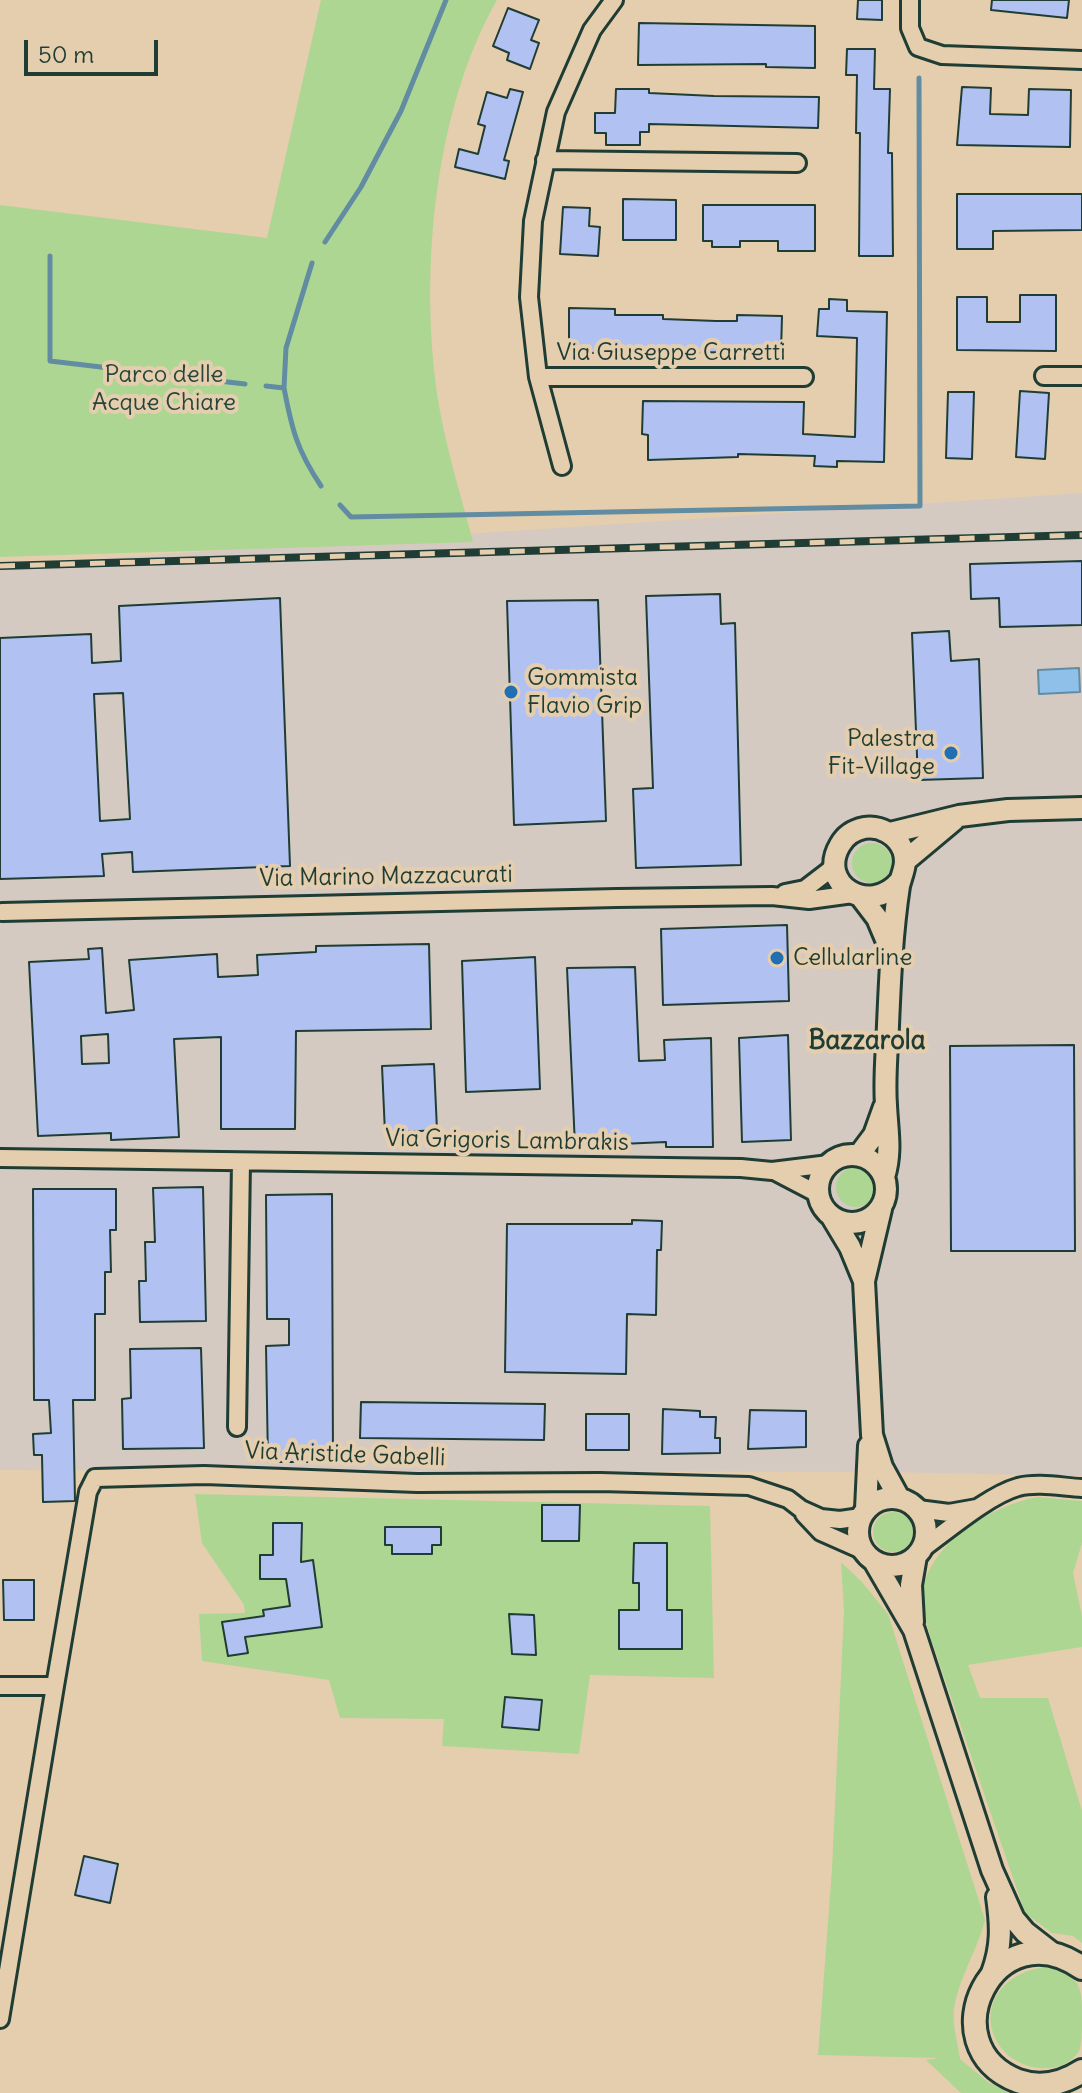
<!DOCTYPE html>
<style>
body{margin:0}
#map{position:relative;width:1082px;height:2093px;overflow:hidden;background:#e5ceae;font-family:Delius,sans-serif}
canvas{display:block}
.scale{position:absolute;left:24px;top:40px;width:134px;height:36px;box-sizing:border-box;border:4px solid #1f3d34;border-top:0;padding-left:10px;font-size:24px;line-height:28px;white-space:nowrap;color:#1f3d34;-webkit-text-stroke:6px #e5ceae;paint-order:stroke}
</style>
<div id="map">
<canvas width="1082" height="2093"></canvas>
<div class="scale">50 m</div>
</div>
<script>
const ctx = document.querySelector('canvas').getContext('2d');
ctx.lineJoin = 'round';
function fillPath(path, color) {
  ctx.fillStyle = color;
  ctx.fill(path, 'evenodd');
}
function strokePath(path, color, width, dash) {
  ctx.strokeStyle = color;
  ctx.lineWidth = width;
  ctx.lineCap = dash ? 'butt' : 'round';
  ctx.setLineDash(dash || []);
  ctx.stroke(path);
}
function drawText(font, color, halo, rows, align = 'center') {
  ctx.font = font + ' Delius,sans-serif';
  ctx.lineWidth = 8;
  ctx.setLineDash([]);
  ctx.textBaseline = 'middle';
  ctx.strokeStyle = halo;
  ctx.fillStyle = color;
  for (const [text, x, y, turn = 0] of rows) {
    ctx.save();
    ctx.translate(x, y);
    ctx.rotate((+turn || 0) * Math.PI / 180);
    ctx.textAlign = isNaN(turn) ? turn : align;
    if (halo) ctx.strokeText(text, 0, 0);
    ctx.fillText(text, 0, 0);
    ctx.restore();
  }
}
const built = new Path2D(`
 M1082,493v983l-201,-4 -881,-2v-905z`);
const green = new Path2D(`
 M321,0h176c-65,113 -79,285 -57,411 8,44 22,88 33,131l-473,15v-352l267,33z
 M852 863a20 20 0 1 1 40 0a20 20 0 1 1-40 0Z
 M836 1187a20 20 0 1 1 40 0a20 20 0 1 1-40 0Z
 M195,1494l515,12 4,172 -124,-3 -11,79 -137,-8 2,-27 -104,-1 -11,-38 -127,-19 -3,-47 46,-1 -1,-8 -42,-62z
 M1038,1497l44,4v42l-9,30 9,43v31l-114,18 12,33h68l34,113v132l-9,-7 -21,-3 -27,-20 -94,-274c-3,-13 -10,-29 -9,-42 3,-52 70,-92 116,-100z
 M873 1532a20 20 0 1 1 40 0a20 20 0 1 1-40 0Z
 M841,1562l21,20 26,32 97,306c-8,31 -26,57 -31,89 -2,15 4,34 6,50l28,23 21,11h-48l-35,-33 13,-2 -121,-3 14,-186 12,-258z
 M1047,1967c35,10 35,19 35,53 0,10 0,23 -3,31 -18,28 -64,19 -80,-6 -24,-39 7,-75 48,-78z`);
const water = new Path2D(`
 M1079,668l1,24 -41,2 -1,-24z`);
const stream = new Path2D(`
 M325,242l36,-55 40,-76 45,-111
 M50,256v105l195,23
 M266,386l18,2c8,42 13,62 37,98
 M284,388l2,-40 26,-85
 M340,505l11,12 569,-11 -1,-428`);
const building = new Path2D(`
 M858,0h24v20l-25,-1z
 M992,0h77l-2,18 -76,-8z
 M508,8l31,12 -8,20 8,3 -9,26 -23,-9 2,-7 -16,-7z
 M639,23l176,3v42l-49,-1v-3l-128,1z
 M847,49h28l-1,40h16l-2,64h4l1,103h-34l1,-123h-4l1,-58h-11z
 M962,87l29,1 -1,26 38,1 1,-26 42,1 -1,57 -113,-2z
 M510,89l13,3 -19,68 5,1 -4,18 -50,-12 4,-18 19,5 7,-28 -7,-2 9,-32 20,6z
 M616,89h33v4l65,3 105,1 -1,31 -169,-4v8h-9v13h-34v-12h-11v-20h20z
 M957,194h125v36l-89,1v18h-36z
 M623,199l53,1v40h-53z
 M703,205h112v46h-37v-10h-38v6h-28v-6h-9z
 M563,207l27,1 -1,18 11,1 -2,29 -38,-2z
 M1020,295h36v56l-99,-1v-53h30v25h33z
 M829,299l18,1v11l40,1 -3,150 -47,-1v6l-23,-1 1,-10 -77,-2v3l-90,3v-25l-6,-1 1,-33 161,1 -1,32 52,3 2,-99 -40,-2 2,-27h10z
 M569,308l46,1v6h48v4l53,2h21v-6l45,1 -1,36 -212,1z
 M1020,391l29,2 -4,66 -29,-2z
 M948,392h26l-2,67 -26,-1z
 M1082,561v64l-82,2 -1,-29 -28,1 -1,-35z
 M720,594l1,30 14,-1 6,242 -105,3 -3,-79 20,-1 -7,-192z
 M280,598l10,268 -157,6 -1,-20 -30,2 2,22 -104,3v-241l91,-4 1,29 29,-2 -2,-55zM123,693l7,126 -30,2 -6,-127z
 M598,600l8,221 -92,4 -7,-224z
 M949,631l2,30 28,-2 4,119 -65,2 -6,-147z
 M787,925l2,76 -126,4 -2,-76z
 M429,944l2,85 -135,2 -1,98h-74v-92l-47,2 5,98 -68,3v-7l-73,3 -9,-174 60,-3 -1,-10 14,-1 4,65 28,-3 -5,-50 88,-6 1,23 21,-1 19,-1 -1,-20 59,-3v-6zM108,1034l1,29 -27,1 -1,-28z
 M535,957l5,132 -74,3 -4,-131z
 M635,967l4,94 26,-1 -1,-20 47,-2 2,109h-47v-5l-91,4 -8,-178z
 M788,1035l3,105 -49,2 -3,-104z
 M1074,1045l1,206h-124l-1,-205z
 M434,1064l3,66 -52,3 -3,-67z
 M203,1187l3,134 -66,1 -1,-41h7l-1,-39h10l-2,-54z
 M33,1189h83v41h-6l1,42h-6v42h-10v86h-22l2,101 -32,1 -1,-47h-8l-1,-21 18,-1 -2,-33h-15z
 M332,1194l1,268h-65l-2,-116 23,-1v-26h-22l-1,-124z
 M632,1220l30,1 -1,29h-4l-1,65 -29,-1 -1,60 -121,-2 2,-148h125z
 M201,1348l3,100 -81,1 -1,-50 9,-1 -1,-49z
 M361,1402l184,2 -1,36 -184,-2z
 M663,1409l37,2v6h16l-1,21h5v15l-58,1z
 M750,1410l56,1v36l-58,2z
 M586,1414h43v36h-43z
 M542,1505h38l-1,36h-37z
 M273,1523h29l-1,39 12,-2 9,67 -77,10 3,16 -20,3 -6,-34 42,-6 -1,-6 27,-4 -4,-27h-26v-24h13z
 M385,1527h56v18h-9v9h-40v-9h-7z
 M634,1543h33v67h15v39h-63v-39h20v-27h-6z
 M3,1580h31v40h-30z
 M509,1614l25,1 2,40 -24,-1z
 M505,1697l37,3 -3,30 -37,-3z
 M84,1856l34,8 -8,39 -35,-8z`);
const minor = new Path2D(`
 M910,0v28l8,19 24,8 140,5
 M545,160l252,3
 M1044,376h38
 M538,377h266
 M562,466l-24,-89 -9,-80 4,-76 23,-109 36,-82 22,-30
 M785,893l20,-4 30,-23
 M2,912l615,-14 155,-2 37,4 44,-6
 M0,1158l741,10 31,3 57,-7
 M774,1171l44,23
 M237,1427l4,-265
 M918,1509l31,4 28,-5
 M804,1514l17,18 43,19
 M922,1549c25,-18 67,-54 96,-62 20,-5 44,0 64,1
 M0,1686h55l33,-194 7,-14 109,-3 213,8 183,-1 149,4 39,13 13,10 20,9 19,2 21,-3
 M0,2019l55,-333`);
const tertiary = new Path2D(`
 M890,833l69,-17 49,-6 74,-2
 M905,861l49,-41
 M861,897l16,21 13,31
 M818 1189a34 34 0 1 1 68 0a34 34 0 1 1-68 0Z
 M859,1155l15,-20 10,-28
 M884,1177c8,-26 3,-47 2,-72 -2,-26 1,-54 2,-80 2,-47 4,-93 11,-139 3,-13 9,-22 4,-36 -6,-15 -23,-25 -39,-22 -10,2 -19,8 -24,17 -23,39 29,72 60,36
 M881,1209l-17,72 8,154 10,32 17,31
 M832,1217l18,30 14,34
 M858 1532a34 34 0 1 1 68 0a34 34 0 1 1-68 0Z
 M866,1509l3,-63
 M874,1561l40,69 78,240 22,49 11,13 27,21
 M913,1622l-2,-37 5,-29
 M992,1973c10,-27 9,-47 5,-76`);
const secondary = new Path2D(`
 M1082,1968c-87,-61 -155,78 -64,113 23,8 44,3 64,-10`);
const rail = new Path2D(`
 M0,566l1082,-31`);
const markers = [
 [511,692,8,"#1f6fb2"],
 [951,753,8,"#1f6fb2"],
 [777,958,8,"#1f6fb2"]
];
const streetNames = [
 ["Via Giuseppe Carretti",671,353],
 ["Via Marino Mazzacurati",386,877,-1],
 ["Via Grigoris Lambrakis",507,1141,1],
 ["Via Aristide Gabelli",345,1455,2]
];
const parkNames = [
 ["Parco delle",164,375],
 ["Acque Chiare",164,403]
];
const poiNames = [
 ["Gommista",527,678],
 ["Flavio Grip",527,706],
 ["Palestra",935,739,"right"],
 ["Fit-Village",935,767,"right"],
 ["Cellularline",793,958]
];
const neighbourhoodNames = [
 ["Bazzarola",867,1042]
];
fillPath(built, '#d5cac2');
fillPath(green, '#aed693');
fillPath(water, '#8ec0ea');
strokePath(water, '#628ca1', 2);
strokePath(stream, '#628ca1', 5);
fillPath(building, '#b1c2f2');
strokePath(building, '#1f3d34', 2);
strokePath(minor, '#1f3d34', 22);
strokePath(tertiary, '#1f3d34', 26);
strokePath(secondary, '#1f3d34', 28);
strokePath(minor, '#e5ceae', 16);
strokePath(tertiary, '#e5ceae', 20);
strokePath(secondary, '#e5ceae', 22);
strokePath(rail, '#1f3d34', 8);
strokePath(rail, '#e5ceae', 5, [15]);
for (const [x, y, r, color] of markers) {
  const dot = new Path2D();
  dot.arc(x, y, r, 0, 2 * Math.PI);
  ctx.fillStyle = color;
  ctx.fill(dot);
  strokePath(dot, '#e5ceae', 3);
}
drawText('24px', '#1f3d34', '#e5ceae', streetNames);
drawText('24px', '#264539', '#e5ceae', parkNames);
drawText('24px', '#1f3d34', '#e5ceae', poiNames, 'left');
drawText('bold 26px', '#1f3d34', '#e5ceae', neighbourhoodNames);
</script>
